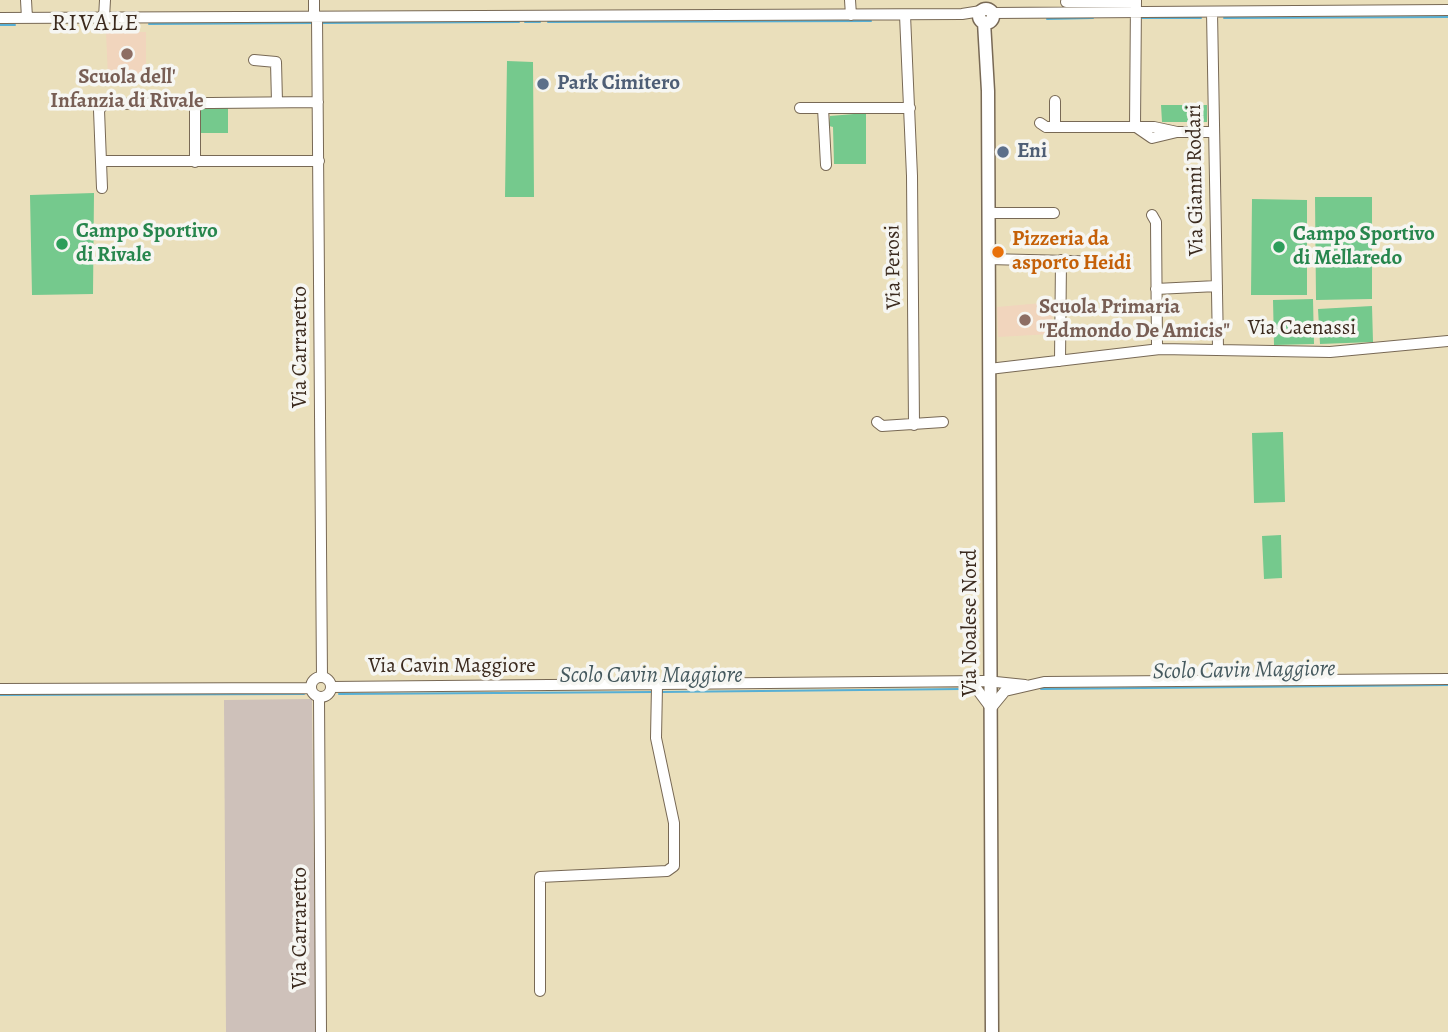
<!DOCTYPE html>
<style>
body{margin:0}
canvas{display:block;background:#eadfbb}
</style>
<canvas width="1448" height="1032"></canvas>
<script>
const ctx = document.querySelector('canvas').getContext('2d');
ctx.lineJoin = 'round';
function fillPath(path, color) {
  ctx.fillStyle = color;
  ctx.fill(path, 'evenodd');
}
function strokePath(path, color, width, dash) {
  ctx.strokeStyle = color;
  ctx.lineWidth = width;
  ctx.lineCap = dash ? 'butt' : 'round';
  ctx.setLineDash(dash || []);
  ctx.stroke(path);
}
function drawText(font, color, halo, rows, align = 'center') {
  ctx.font = font + ' Alegreya,serif';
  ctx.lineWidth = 7;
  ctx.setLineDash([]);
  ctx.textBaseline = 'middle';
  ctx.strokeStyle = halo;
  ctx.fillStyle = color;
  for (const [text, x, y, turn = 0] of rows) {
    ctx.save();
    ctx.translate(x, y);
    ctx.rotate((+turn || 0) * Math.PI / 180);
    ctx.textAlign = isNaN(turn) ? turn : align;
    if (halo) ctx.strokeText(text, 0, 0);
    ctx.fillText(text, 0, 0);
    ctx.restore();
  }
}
const built = new Path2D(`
 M106,32h40v43l-38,2z
 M1053,302l-1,32 -54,3 -1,-30z`);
const industrial = new Path2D(`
 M312,699l4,333h-90l-2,-332z`);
const green = new Path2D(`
 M507,61l26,1 1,135h-29z
 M1161,105h46v17h-45z
 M228,107v26h-29l1,-25z
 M866,113v51h-32l-1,-37 -4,-1 1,-10z
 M94,193l-1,101 -61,1 -2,-100z
 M1315,197h57v102l-56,1z
 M1252,199l55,1v95h-56z
 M1313,299l1,45 -40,1 -1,-45z
 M1372,306l1,36 -53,2 -2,-35z
 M1283,432l2,70 -31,1 -2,-70z
 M1281,535l1,43 -18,1 -2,-43z`);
const stream = new Path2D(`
 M1139,18h62
 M1224,18l224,-1
 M1047,19l46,-1
 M525,22h15
 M548,22l323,-1
 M322,23l197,-1
 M149,24l164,-1
 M0,25h15
 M1041,689l407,-4
 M660,692l302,-3
 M339,694l315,-2
 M0,695l304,-1`);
const minor = new Path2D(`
 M26,0l1,18
 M850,0l1,15
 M1066,2h70
 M1212,12l6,336
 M992,13l456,-3
 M905,15l7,161 2,249
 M314,16v-16
 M317,16l5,661
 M0,18l962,-4 19,-3
 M104,18l1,-18
 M254,60l22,2 1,40
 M1055,101v26
 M195,103v59
 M800,108h110
 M823,108l3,57
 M1040,123l6,4h108l23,5
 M1135,127l1,-127
 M1136,127l16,11 25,-6h36
 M103,161h216
 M102,188l-3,-78 5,-6 214,-2
 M988,213h66
 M1152,215l4,7 1,124 3,3
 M988,259l122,3
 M1156,289l61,-3
 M1060,361l1,-101
 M989,369l171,-20 170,3 118,-11
 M877,422l5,4 61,-4
 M311 687a10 10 0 1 1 20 0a10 10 0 1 1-20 0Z
 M964,685l12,3 15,20 14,-17 39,-9 404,-3
 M331,687l655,-6 39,4
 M0,689l310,-1
 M319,697l2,335
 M540,991v-114l127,-6 7,-5v-43l-18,-85 1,-52`);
const major = new Path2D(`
 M979 16a7 7 0 1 1 14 0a7 7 0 1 1-14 0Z
 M984,22l4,69 4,941`);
const markers = [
 [127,54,7,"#8d6e63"],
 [543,84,7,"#5c6f8a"],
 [1003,152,7,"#5c6f8a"],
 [62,244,7,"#2e9e5b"],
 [1279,247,7,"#2e9e5b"],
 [998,252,7,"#e8710a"],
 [1025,320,7,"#8d6e63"]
];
const educationNames = [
 ["Scuola dell'",127,78],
 ["Infanzia di Rivale",127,102],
 ["Scuola Primaria",1039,308,"left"],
 ["\"Edmondo De Amicis\"",1039,332,"left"]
];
const serviceNames = [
 ["Park Cimitero",557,84],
 ["Eni",1017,152]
];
const streetNames = [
 ["Via Gianni Rodari",1196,180,-91],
 ["Via Perosi",894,267,-91],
 ["Via Caenassi",1302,329],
 ["Via Carraretto",301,347,-90],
 ["Via Noalese Nord",971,623,-90],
 ["Via Cavin Maggiore",452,667],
 ["Via Carraretto",301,928,-90]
];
const leisureNames = [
 ["Campo Sportivo",76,232],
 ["di Rivale",76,256],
 ["Campo Sportivo",1293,235],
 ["di Mellaredo",1293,259]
];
const foodNames = [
 ["Pizzeria da",1012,240],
 ["asporto Heidi",1012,264]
];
const waterNames = [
 ["Scolo Cavin Maggiore",1244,671,-1],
 ["Scolo Cavin Maggiore",651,676]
];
const quarterNames = [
 ["RIVALE",96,24]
];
fillPath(built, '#f1d5bd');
fillPath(industrial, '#cec1ba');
fillPath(green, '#75c98d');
strokePath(stream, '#57afd4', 2);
strokePath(minor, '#786955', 12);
strokePath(major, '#786955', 15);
strokePath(minor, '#fff', 10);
strokePath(major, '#fff', 12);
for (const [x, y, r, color] of markers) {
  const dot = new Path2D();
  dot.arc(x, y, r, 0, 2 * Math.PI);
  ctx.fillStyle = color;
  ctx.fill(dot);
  strokePath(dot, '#f6f6f2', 2.5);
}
drawText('bold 21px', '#785e54', '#f6f6f2', educationNames);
drawText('bold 21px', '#4e5e75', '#f6f6f2', serviceNames, 'left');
drawText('21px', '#3b2a1e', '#f6f6f2', streetNames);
drawText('bold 21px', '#27864d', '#f6f6f2', leisureNames, 'left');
drawText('bold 21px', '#c56008', '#f6f6f2', foodNames, 'left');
drawText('italic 23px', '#45595e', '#f6f6f2', waterNames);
ctx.letterSpacing = '2px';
drawText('24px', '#3b2a1e', '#f6f6f2', quarterNames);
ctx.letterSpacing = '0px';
</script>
